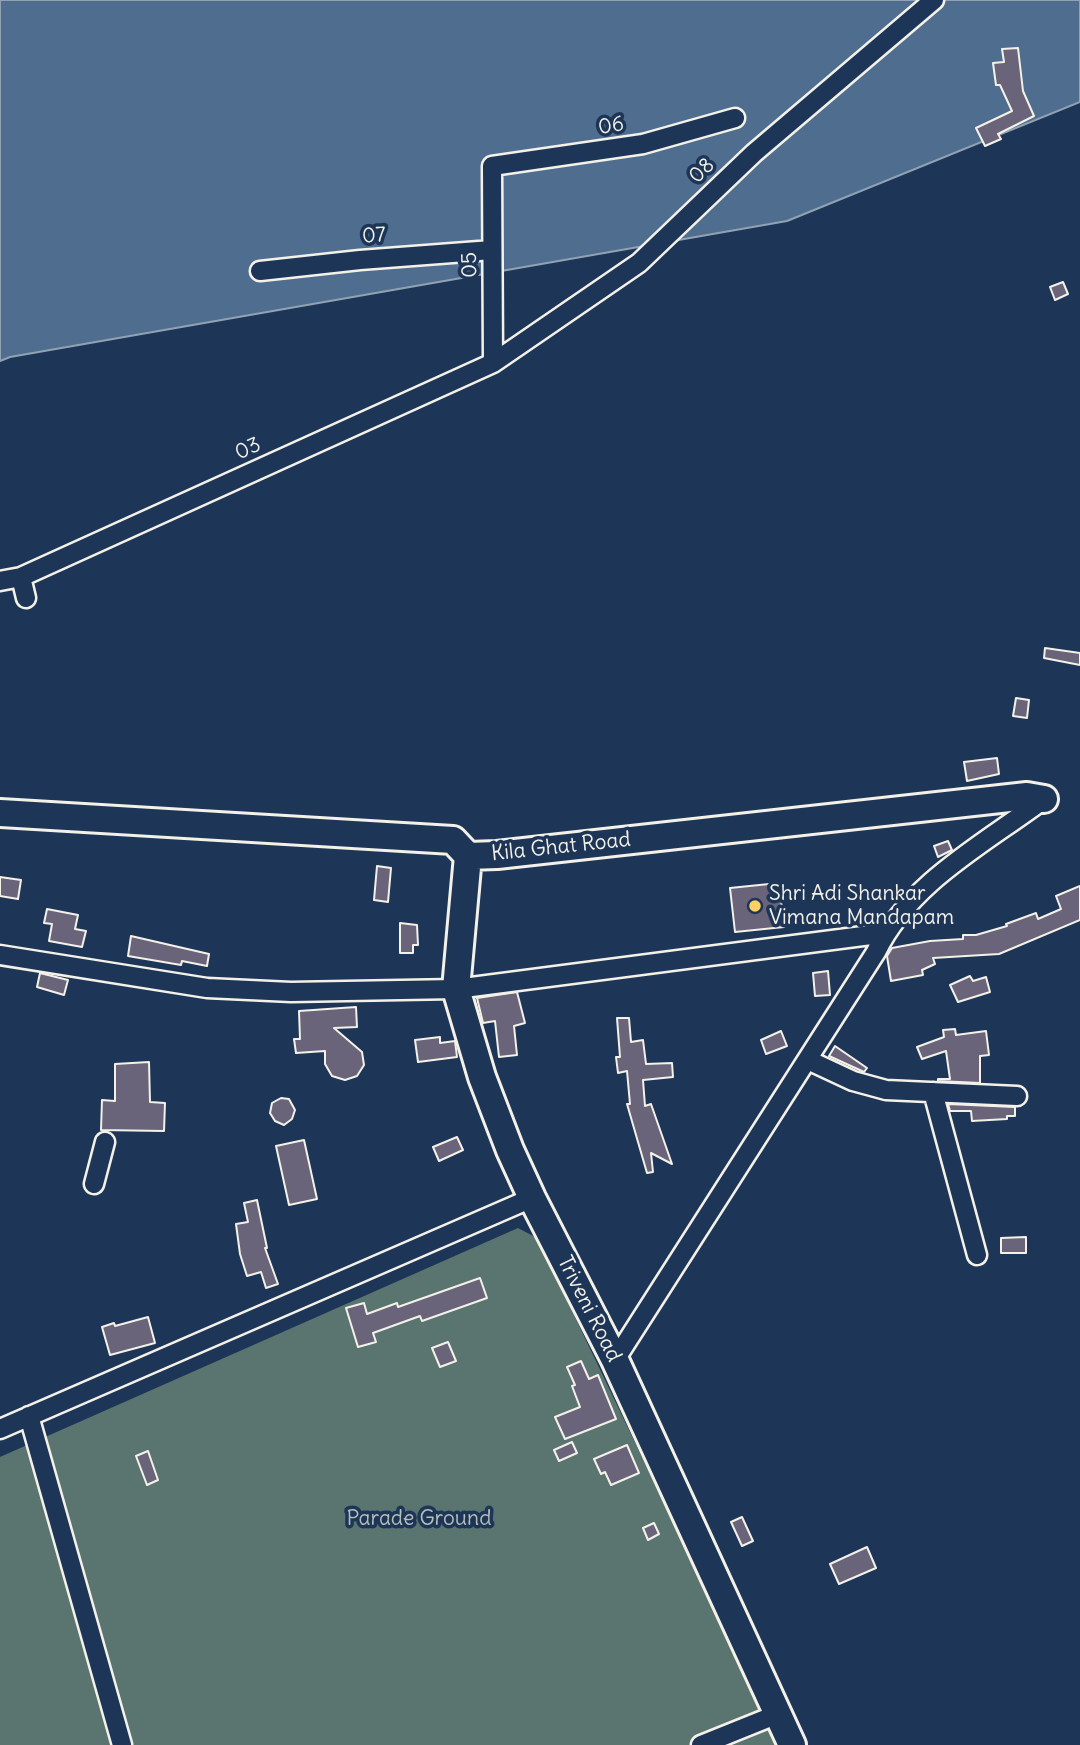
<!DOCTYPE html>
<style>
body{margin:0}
canvas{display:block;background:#1d3557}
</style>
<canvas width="1080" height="1745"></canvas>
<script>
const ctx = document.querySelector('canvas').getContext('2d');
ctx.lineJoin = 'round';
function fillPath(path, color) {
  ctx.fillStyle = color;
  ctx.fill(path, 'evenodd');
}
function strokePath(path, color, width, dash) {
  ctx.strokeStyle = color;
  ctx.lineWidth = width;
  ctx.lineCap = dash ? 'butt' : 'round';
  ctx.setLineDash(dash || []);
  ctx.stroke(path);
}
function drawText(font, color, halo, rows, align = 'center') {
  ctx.font = font + ' Delius,sans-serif';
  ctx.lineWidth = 7;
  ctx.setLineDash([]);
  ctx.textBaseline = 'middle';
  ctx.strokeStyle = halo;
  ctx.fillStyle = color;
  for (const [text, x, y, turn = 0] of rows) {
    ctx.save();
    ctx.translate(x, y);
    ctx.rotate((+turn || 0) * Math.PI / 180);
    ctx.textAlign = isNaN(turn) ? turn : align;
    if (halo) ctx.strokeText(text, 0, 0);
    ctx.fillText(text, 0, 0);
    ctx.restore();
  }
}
const green = new Path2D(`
 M518,1228l19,10 243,507h-780v-288z`);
const water = new Path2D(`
 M0,0h1080v102l-293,119 -777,136 -10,4z`);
const building = new Path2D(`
 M1018,48l5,43 11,25 -36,18 3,5 -16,7 -9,-18 36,-17 -12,-26h-4l-3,-22 11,-1 -2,-13z
 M1063,282l5,12 -13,6 -5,-13z
 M1045,648l35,5v12l-36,-7z
 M1016,698l13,2 -2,18 -14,-2z
 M997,758l2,16 -32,7 -3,-19z
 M948,841l4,9 -14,7 -4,-11z
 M377,866l14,2 -3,34 -14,-2z
 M0,877l21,3 -3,19 -18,-3z
 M779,883l5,44 -49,5 -5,-44z
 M1080,886v34l-81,34 -66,4 2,6 -13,6 1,5 -32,6 -4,-25 5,-8 38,-7 33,-2v-4h13l31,-9 -1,-2 30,-11 2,6 23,-10 -5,-13z
 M47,909l31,6 -3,14 11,2 -4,16 -33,-6 3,-17 -8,-1z
 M400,923l17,2 1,20h-5v8h-13z
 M131,936l78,18 -2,12 -25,-5 -1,4 -53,-9z
 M828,971l2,24 -15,1 -2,-23z
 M40,973l28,7 -4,15 -27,-8z
 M970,976l3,5 13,-4 4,15 -32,10 -8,-17z
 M517,992l8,31 -11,3 3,29 -18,2 -4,-36 -12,2 -6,-25z
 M356,1007l1,20 -23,1 28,24 2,13 -7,11 -12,4 -13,-4 -7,-12v-13l-29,2 -2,-14h6l-1,-28z
 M617,1018h12l2,24 12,-2 3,24 26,-1 1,14 -30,3 2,26 6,-2 21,60 -21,-11 2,19 -6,1 -20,-69h3l-3,-33 -9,2 -2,-16h4z
 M955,1029l1,6 30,-4 3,24 -9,1v27l-42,-2v-2h12l-4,-28 -24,8 -5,-12 27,-10 -1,-7z
 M781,1031l6,15 -21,8 -5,-14z
 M440,1037v6l15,-2 2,16 -39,5 -3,-22z
 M835,1046l32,22 -3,4 -35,-16z
 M149,1062l1,40 15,1 -1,28 -63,-1 1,-30 13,1v-37z
 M281,1098l8,1 6,11 -3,9 -8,6 -9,-4 -5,-8 2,-10z
 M948,1104l67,3v9h-8v3l-35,2 -1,-10h-21z
 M457,1137l6,13 -24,11 -6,-14z
 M304,1140l13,59 -28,6 -13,-59z
 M257,1200l10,48h-2l13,36 -12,4 -5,-16 -14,4 -7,-22 -4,-30 12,-2 -4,-19z
 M1026,1237v16h-25v-15z
 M480,1278l7,20 -65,23 -2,-5 -47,17 3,9 -18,5 -12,-39 18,-5 3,11 30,-11 1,4z
 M148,1317l7,26 -45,12 -8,-28 12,-4 1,3z
 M448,1342l8,19 -16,6 -8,-19z
 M581,1361l8,18 9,-4 18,44 -51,20 -10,-22 25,-10 -8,-21 3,-1 -8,-18z
 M572,1442l5,11 -18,8 -5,-11z
 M627,1445l12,28 -28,12 -6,-13 -4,2 -7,-15z
 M148,1451l10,29 -11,5 -11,-29z
 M742,1517l11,24 -11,5 -11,-24z
 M654,1523l5,11 -11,6 -5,-12z
 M867,1547l9,21 -37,16 -9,-20z`);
const minor = new Path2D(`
 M260,271l100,-11 132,-10
 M493,363l-1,-197 151,-22 92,-26
 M21,577l5,21
 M0,581l21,-4 472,-214 146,-100 115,-110 180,-153
 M0,955l207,33 84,4 165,-3 430,-56
 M808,1060l45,21 33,9 131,6
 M933,1092l44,163
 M94,1184l11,-42
 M615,1360l261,-408c34,-70 108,-108 168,-153
 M29,1416l93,329
 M0,1429l532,-231
 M701,1745l77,-31`);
const secondary = new Path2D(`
 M0,813l453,27 15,16 29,-1 530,-59 17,3
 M468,856l-12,133 26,88 28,73 22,48 83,162 177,385`);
const markers = [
 [755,906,7,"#ffd166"]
];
const streetNames = [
 ["06",611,126,-9],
 ["08",702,171,-44],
 ["07",374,236,-4],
 ["05",470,265,-91],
 ["03",248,449,-24],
 ["Kila Ghat Road",561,847,-6],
 ["Triveni Road",589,1309,63]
];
const poiNames = [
 ["Shri Adi Shankar",769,894],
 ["Vimana Mandapam",769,918]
];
const parkNames = [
 ["Parade Ground",419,1519]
];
fillPath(green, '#5a7470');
fillPath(water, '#4f6d8f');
strokePath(water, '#91a2b3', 2);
fillPath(building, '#696479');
strokePath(building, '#f4f1e8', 2);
strokePath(minor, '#f4f1e8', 23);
strokePath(secondary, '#f4f1e8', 32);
strokePath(minor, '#1d3557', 18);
strokePath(secondary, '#1d3557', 26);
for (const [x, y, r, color] of markers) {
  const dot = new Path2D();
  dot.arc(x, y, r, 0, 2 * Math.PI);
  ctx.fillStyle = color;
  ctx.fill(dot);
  strokePath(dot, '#1d3557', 2.5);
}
drawText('21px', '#f4f1e8', '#1d3557', streetNames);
drawText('21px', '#f4f1e8', '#1d3557', poiNames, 'left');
drawText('21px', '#b6bfb8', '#1d3557', parkNames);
</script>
